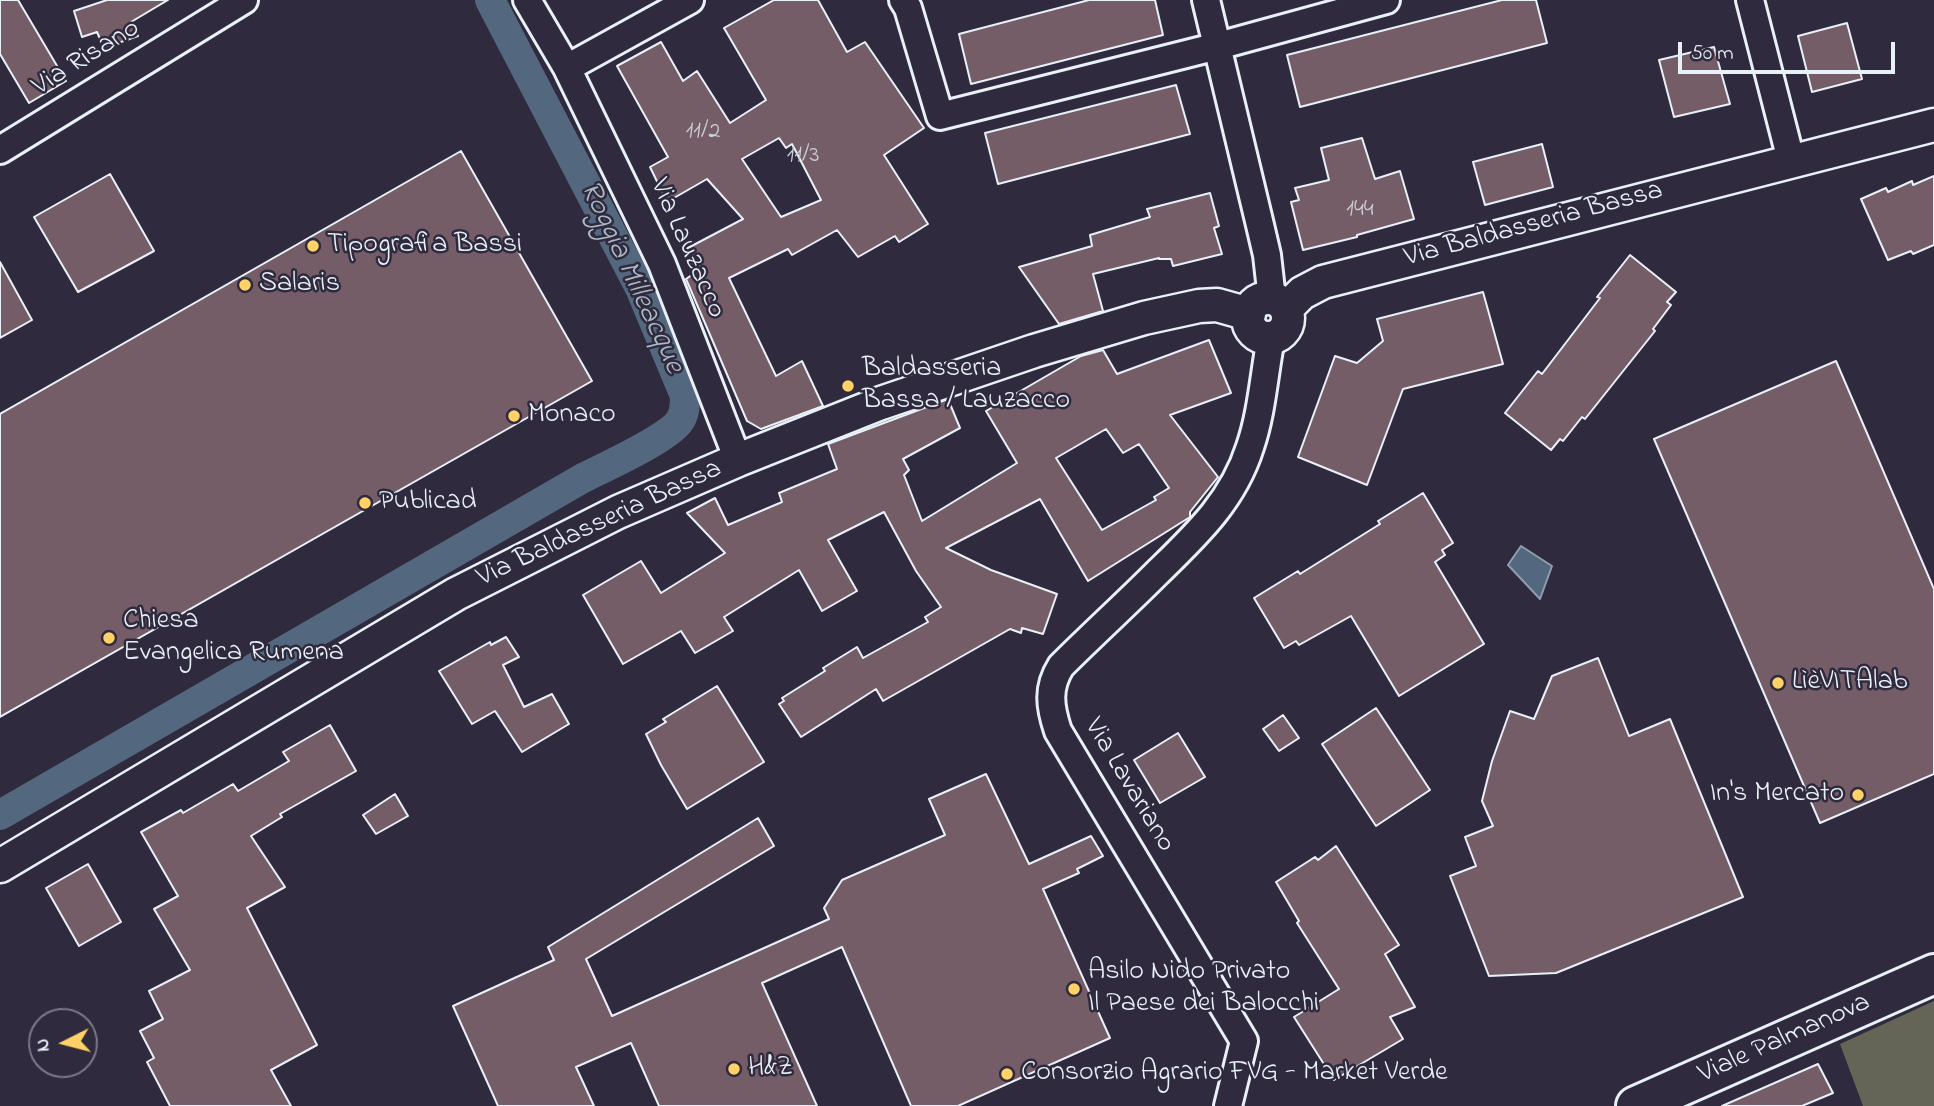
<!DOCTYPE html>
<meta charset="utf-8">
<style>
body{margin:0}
#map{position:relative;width:1934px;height:1106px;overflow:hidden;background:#2f2a3d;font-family:"Indie Flower",sans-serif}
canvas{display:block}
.north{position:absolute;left:28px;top:1008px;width:70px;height:70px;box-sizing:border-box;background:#2f2a3d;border:2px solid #797a88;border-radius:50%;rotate:264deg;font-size:19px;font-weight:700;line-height:28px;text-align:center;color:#e8f1f8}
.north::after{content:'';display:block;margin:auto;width:24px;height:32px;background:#ffd166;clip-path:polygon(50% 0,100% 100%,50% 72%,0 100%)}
.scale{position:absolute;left:1678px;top:42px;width:217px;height:32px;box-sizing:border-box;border:4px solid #e8f1f8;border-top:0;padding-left:9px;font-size:21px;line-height:24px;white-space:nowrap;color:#e8f1f8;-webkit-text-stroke:5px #2f2a3d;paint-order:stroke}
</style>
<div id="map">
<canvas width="1934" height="1106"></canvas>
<div class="north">N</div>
<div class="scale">50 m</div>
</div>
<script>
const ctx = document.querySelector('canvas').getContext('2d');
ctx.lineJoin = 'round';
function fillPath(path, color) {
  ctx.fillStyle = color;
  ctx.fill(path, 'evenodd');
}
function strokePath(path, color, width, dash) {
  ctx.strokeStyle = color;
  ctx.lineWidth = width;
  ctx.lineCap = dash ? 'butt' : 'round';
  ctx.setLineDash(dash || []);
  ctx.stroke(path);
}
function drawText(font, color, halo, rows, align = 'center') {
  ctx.font = font + ' "Indie Flower",sans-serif';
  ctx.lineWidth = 5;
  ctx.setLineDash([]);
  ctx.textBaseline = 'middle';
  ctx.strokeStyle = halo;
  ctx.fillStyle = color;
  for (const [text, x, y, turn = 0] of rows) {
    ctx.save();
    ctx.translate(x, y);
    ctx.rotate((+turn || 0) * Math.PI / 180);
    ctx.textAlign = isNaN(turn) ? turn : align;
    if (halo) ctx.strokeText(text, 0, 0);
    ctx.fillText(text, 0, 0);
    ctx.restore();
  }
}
const green = new Path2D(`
 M1934,1001v105h-71l-23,-62z`);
const water = new Path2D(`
 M1521,546l31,20 -12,33 -32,-34z`);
const canal = new Path2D(`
 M0,815l583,-337c22,-11 82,-38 96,-56 6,-8 6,-17 6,-26l-45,-108 -150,-288`);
const building = new Path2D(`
 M0,0h18l48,81 -37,22 -29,-49z
 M107,0h61l-37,22 7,14 -34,12 -7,-16 -15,5 -8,-26z
 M774,0h44l29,52 18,-10 59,86 -40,27 44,69 -29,18 -4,-6 -37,21 -21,-27 -45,25 -4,-6 -59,29 47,98 26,-15 21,45 -62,23 -14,-8 -61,-142 10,-7 -12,-22 59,-31 -36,-40 -40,23 -17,-35 18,-10 -51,-91 44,-24 22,39 14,-10 33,52 36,-23 -42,-72zM779,138l7,10 6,-4 29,56 -40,17 -39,-58z
 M1089,0h66l8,35 -192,49 -12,-50z
 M1502,0h34l11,43 -247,64 -13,-52z
 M1847,23l15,56 -50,13 -14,-56z
 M1714,47l16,57 -56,13 -15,-57z
 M1176,85l14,49 -192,50 -13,-51z
 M1362,138l13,41 25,-8 14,48 -57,16v2l-54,13 -12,-48 8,-2 -4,-12 34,-8 -8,-32z
 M1542,144l11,43 -68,18 -12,-43z
 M461,151l131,230 -592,336v-303z
 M110,174l44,77 -76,41 -44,-75z
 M1934,176v69l-21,9 -2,-3 -23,9 -27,-61 25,-11 2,4 24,-11 1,4z
 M1210,193l9,33 -5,2 8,26 -49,12 -2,-7h-12v-1l-66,16 10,37 -44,13 -40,-57 73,-21 -2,-11 60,-18 -3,-8z
 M1630,255l46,37 -9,10 4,3 -18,24 2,2 -70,88 -3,-2 -19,24 -3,-2 -9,11 -46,-37 33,-42 4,3 58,-76 -3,-1z
 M0,262l32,58 -32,18z
 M1483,292l20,72 -100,25 -36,96 -69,-28 37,-101 22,7 26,-22 -6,-22z
 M1209,340l22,53 -61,22 48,62 -28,35v5l-102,64 -48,-82 -94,49 45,22 66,24 -14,40 -21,-6 -1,5 -11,-4 -127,72 -7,-12 -75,48 -22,-33 5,-3 -2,-3 43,-27 -2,-3 34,-21 6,11 65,-36 -3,-5 16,-10 -25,-36 -32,-59 -56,28 29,51 -35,20 -23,-41 -75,47 9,14 -38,22 -14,-22 -58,33 -40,-69 58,-34 20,32 64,-40 -38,-40 28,-15 13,27 54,-23 -3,-9 58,-24 -9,-25 120,-45 12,29 -57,31 6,11 -5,5 18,46 95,-58 -31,-52 95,-55 22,-6 14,24zM1106,429l17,24 16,-9 30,44 -15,9 2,3 -54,30 -46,-72z
 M1836,361l98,228v185l-114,49 -166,-384z
 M1423,493l30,50 -11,7 3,5 -10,7 49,82 -85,52 -48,-80 -52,29 -3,-4 -12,7 -30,-50 44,-27 2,3 80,-50 -2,-3z
 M506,637l13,20 -16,8 21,42 28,-13 17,30 -47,28 -27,-41 -23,13 -33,-53 51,-29 1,3z
 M1598,658l31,78 41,-17 73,178 -187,76 -67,3 -39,-100 26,-10 -11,-29 28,-11 -11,-25 10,-40 18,-50 24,8 18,-43z
 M717,686l47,76 -77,47 -26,-44 -15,-31 20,-12 -3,-3z
 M1376,708l54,82 -54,36 -54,-82z
 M1283,715l16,23 -20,13 -16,-22z
 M330,725l26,46 -76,43 2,3 -31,19 34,51 -38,21 70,137 -46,25 20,36h-121l-23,-44 7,-4 -14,-27 23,-12 -14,-28 41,-21 -36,-61 24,-13 -37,-64 40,-22 2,3 50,-29 5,7 51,-30 -6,-9z
 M1178,733l27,44 -45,26 -26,-43z
 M986,774l43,90 62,-28 12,20 -26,13 2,4 -36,16 67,149 -152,68h-47l-69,-159 -80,36 55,123h-158l-28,-63 -55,24 18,39h-96l-45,-100 101,-46 -6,-13 210,-129 16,28 -188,113 26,57 217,-97 -5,-11 18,-28 103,-45 -16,-36z
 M395,794l13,22 -32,18 -13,-19z
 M1336,846l63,99 -14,9 30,53 -25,10 13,22 -69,41 -40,-63 45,-28 -42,-66 2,-2 -23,-39 39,-25 3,3z
 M88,864l33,58 -42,24 -33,-58z
 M1818,1064l15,29 -31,13h-80z`);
const minor = new Path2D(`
 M527,0l40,68 95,196 76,196
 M903,0l5,8 32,108 278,-70 168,-46
 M1206,0l54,225 7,30 5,44
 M1750,0l41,160
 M567,68l123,-68
 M0,150l244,-150
 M1228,1106l16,-65 -186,-310c-8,-24 -11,-43 3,-65 31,-31 64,-61 95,-92 39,-38 77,-73 94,-127 12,-35 14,-73 21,-109`);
const tertiary = new Path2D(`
 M1248 318a20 20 0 1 1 40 0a20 20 0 1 1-40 0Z
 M1286,309l16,-16 21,-11 611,-157
 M0,866l456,-272 162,-82 120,-52 143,-57 153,-52 110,-33 55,-12 18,-1 32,9`);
const primary = new Path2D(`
 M1636,1106l298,-132`);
const markers = [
 [313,246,7,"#ffd166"],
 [245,285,7,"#ffd166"],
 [848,386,7,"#ffd166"],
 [514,416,7,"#ffd166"],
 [365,503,7,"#ffd166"],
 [109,638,7,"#ffd166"],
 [1778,683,7,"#ffd166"],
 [1858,795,7,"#ffd166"],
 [1074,989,7,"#ffd166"],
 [734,1069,7,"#ffd166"],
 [1007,1074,7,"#ffd166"]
];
const numberNames = [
 ["11/2",703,133],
 ["11/3",803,157],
 ["144",1360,211]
];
const streetNames = [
 ["Via Risano",87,59,-32],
 ["Via Baldasseria Bassa",1534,226,-15],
 ["Via Lauzacco",686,249,66],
 ["Via Baldasseria Bassa",600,525,-25],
 ["Via Lavariano",1128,786,59],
 ["Viale Palmanova",1785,1040,-24]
];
const poiNames = [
 ["Tipografia Bassi",327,246],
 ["Salaris",259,285],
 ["Baldasseria",862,370],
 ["Bassa / Lauzacco",862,402],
 ["Monaco",528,416],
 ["Publicad",379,503],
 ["Chiesa",123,622],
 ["Evangelica Rumena",123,654],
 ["LìèVITAlab",1792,683],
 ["In's Mercato",1844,795,"right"],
 ["Asilo Nido Privato",1088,973],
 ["Il Paese dei Balocchi",1088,1005],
 ["H&Z",748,1069],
 ["Consorzio Agrario FVG - Market Verde",1021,1074]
];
const waterNames = [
 ["Roggia Milleacque",630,278,65]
];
fillPath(green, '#646556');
fillPath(water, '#53677f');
strokePath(water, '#8f9eaf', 2);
strokePath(canal, '#53677f', 30);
fillPath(building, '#755d68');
strokePath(building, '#e8f1f8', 2);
strokePath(minor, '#e8f1f8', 32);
strokePath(tertiary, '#e8f1f8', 37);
strokePath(primary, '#e8f1f8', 44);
strokePath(minor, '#2f2a3d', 26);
strokePath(tertiary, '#2f2a3d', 32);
strokePath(primary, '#2f2a3d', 38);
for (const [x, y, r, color] of markers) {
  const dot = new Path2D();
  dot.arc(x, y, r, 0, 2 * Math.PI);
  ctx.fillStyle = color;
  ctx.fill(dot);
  strokePath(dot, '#2f2a3d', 2.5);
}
drawText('24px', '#cbccd4', null, numberNames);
drawText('28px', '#e8f1f8', '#2f2a3d', streetNames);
drawText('28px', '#e8f1f8', '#2f2a3d', poiNames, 'left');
drawText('italic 30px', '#acbac8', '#2f2a3d', waterNames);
</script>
